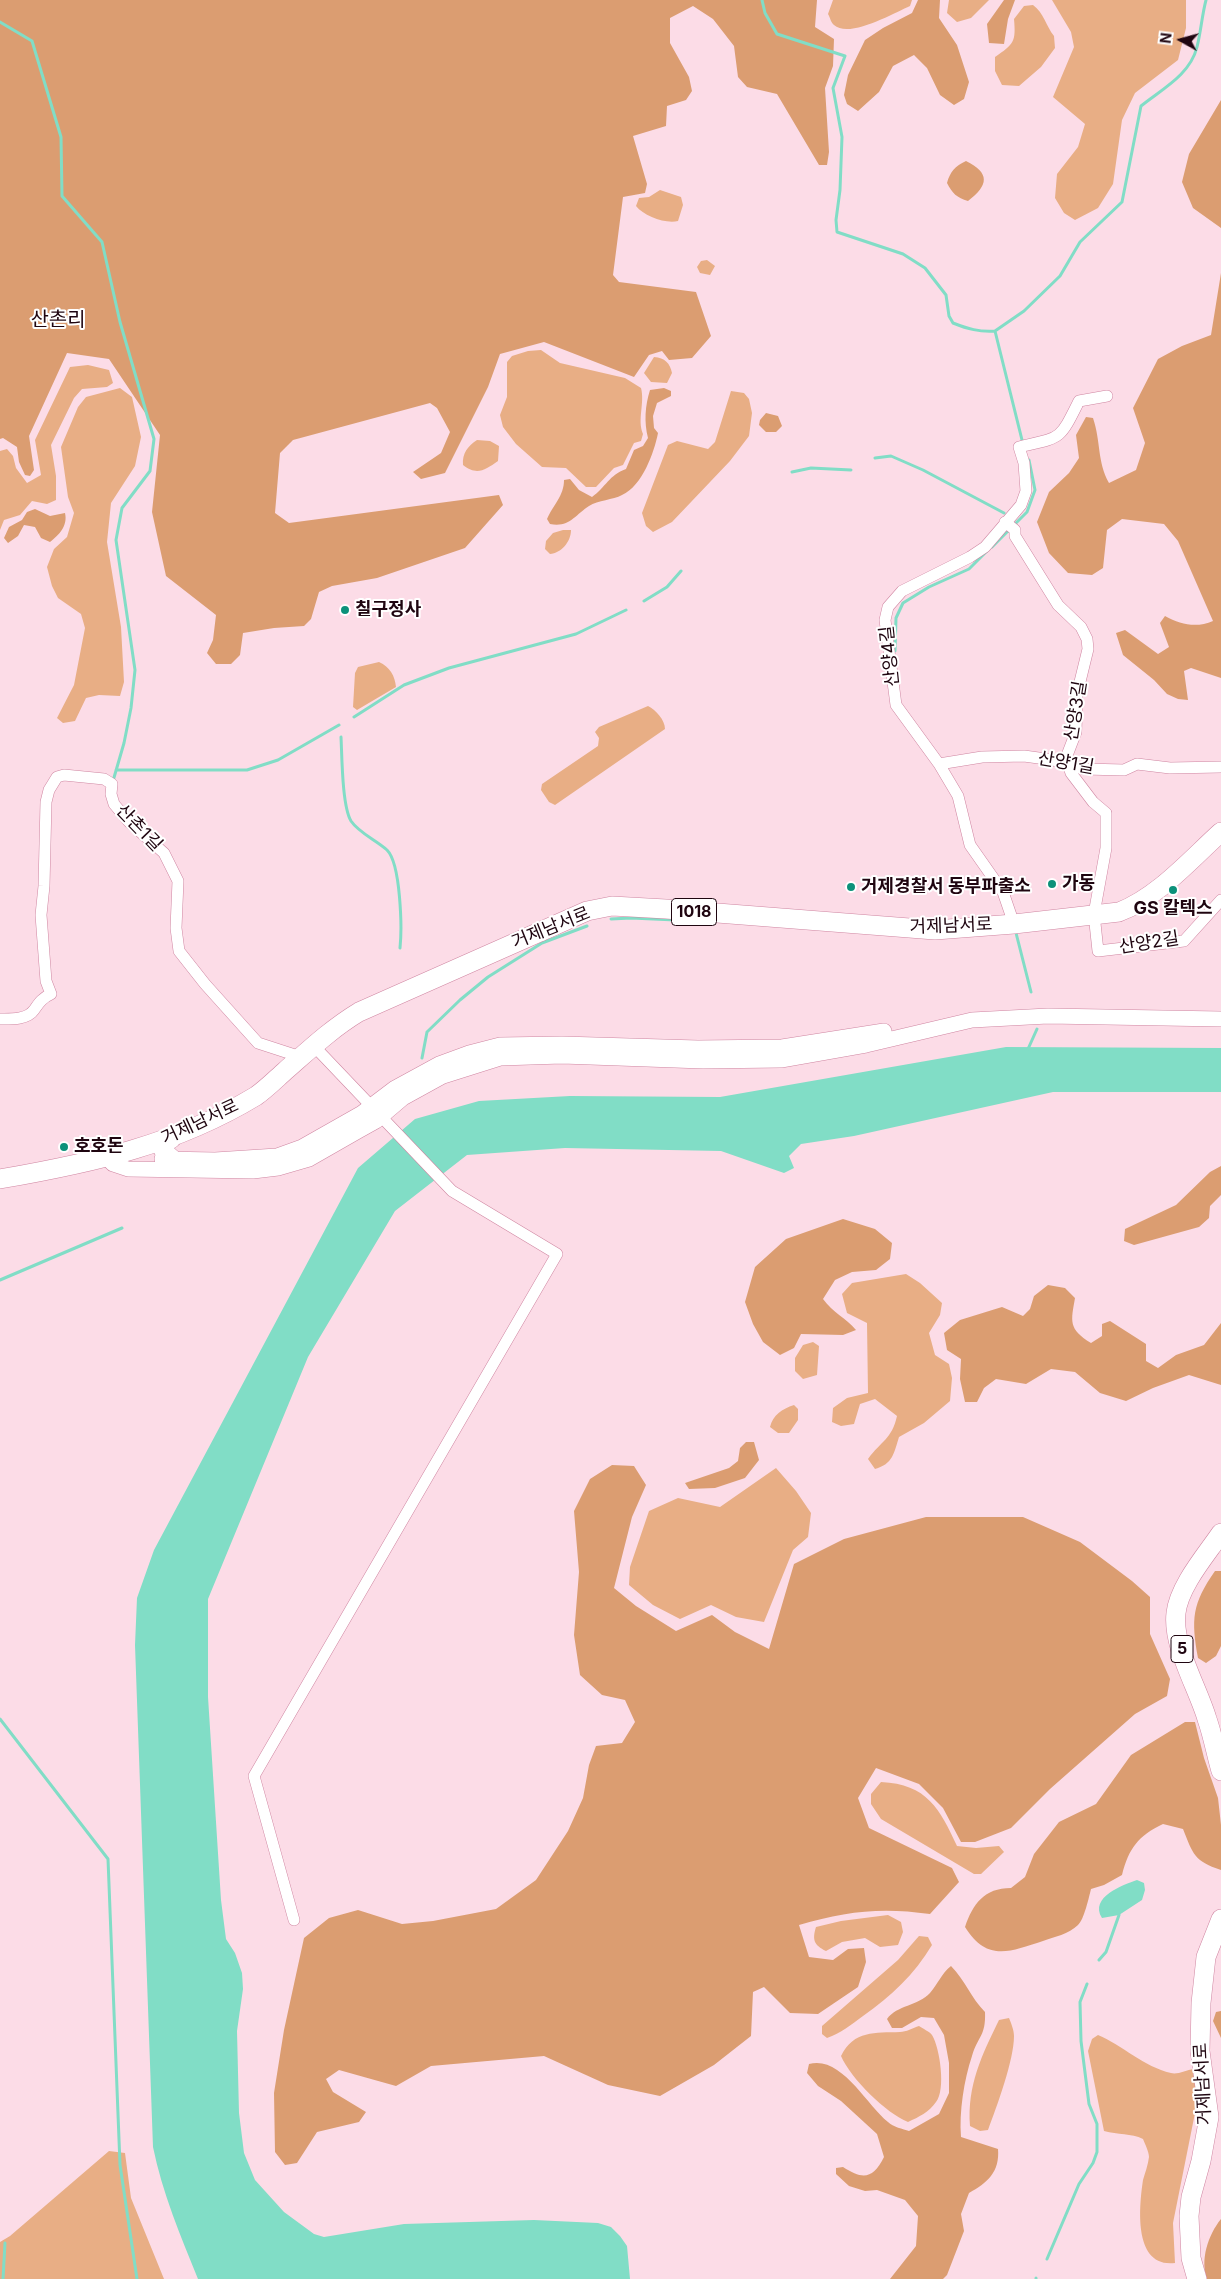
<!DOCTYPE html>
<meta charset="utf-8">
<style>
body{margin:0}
#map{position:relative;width:1221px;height:2279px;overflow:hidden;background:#fcdce7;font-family:Inter,sans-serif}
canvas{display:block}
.north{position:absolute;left:1156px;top:15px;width:50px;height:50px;-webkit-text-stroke:4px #fff;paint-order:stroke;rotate:277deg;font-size:14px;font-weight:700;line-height:20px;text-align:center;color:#1f0510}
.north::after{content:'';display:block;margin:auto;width:18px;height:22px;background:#1f0510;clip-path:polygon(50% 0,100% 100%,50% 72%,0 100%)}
</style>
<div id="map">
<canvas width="1221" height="2279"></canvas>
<div class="north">N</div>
</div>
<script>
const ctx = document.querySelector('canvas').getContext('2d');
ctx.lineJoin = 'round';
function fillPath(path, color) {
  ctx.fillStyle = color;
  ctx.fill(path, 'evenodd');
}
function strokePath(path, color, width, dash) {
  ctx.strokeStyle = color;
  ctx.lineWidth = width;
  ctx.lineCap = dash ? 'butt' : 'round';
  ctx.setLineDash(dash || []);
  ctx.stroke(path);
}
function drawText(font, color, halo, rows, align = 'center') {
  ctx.font = font + ' Inter,"Noto Sans KR",sans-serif';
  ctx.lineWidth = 4;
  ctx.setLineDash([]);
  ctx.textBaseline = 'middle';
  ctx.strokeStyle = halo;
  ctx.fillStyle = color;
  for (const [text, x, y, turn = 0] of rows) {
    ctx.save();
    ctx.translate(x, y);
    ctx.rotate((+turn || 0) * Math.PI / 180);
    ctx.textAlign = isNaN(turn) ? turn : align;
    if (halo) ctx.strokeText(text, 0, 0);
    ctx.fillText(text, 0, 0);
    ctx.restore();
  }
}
const green = new Path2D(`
 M833,0h79l-2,6c-16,7 -61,33 -76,19 -3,-2 -4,-8 -6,-11z
 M949,0h40l-18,18 -14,4 -10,-9z
 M1052,0h134v28l-8,32 -43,33 -13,27 -9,64 -15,24 -23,12 -11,-7 -9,-15 2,-24 21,-27 7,-23 -32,-27 21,-50 -3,-15z
 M1033,5c11,8 13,21 21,31l1,12 -14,19 -22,19 -17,-1 -7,-14v-14c19,-13 21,-15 19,-38l10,-13z
 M660,190l21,7 2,8 -5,16c-13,3 -34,-5 -42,-15l3,-8 10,-1z
 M707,260l8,6 -5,9 -10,-2 -3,-6 4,-6z
 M541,350l19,13 65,15 16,10c4,15 -4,32 2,46l-2,7 -7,2 -11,22 -9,3 -18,19h-10l-20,-19 -24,-1 -26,-23 -13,-17 -3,-12 7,-18v-35l5,-6 16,-5z
 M654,357c11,1 16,6 18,16l-5,10 -16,-1 -7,-9z
 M88,365l21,5 4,13 -6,4 -25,2 -8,9 -23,47 5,31v24l-9,4 -15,-3 -12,14 -16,5 -4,10v-79l7,-2 6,7 3,12 11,15 14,-8 -6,-35 35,-73z
 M120,388l12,9 9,40 -6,29 -24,37 -4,39 14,85 3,55 -4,14 -21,-1 -13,3 -11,23 -12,2 -6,-5 17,-33 11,-57 -4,-14 -23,-16 -6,-12 -5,-19 7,-18 13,-12 7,-24 -6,-16 -7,-50 17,-40 8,-10z
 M731,391l13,2 5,6 3,14 -3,23 -19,25 -58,61 -19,10 -7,-6 -4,-13 26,-68 9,-4 31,8 7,-7z
 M477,440l13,1 9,5 -1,15c-13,9 -21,15 -35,4 -1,-12 5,-19 14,-25z
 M563,530h8c0,12 -10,23 -21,24l-5,-5 1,-8 7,-8z
 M379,662c11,5 16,14 17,25l-39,23 -4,-3 2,-34 3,-6z
 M648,706c8,4 17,14 17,23l-110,76 -6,-3 -8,-12 1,-6 56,-38 1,-8 -4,-6 4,-5z
 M906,1274l14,9 22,20 -2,12 -11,18 6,22 14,9 3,14 -2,23 -26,22 -25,14c-5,16 -6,27 -24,32l-7,-10c13,-18 24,-20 29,-43l-22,-17 -15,5 -6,20 -13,2 -9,-4 1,-14 14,-10 21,-5 -1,-70 -20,-10 -5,-19 10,-11z
 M813,1342l6,4 -2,29 -14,4 -8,-8v-13l8,-13z
 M794,1405l4,4v11l-9,13h-11l-8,-6c3,-12 12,-18 24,-22z
 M776,1468l20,23 15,22 -3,24 -15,13 -29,72 -28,-5 -25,-12 -31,14 -27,-14 -24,-20 1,-18 19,-56 29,-13 42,9z
 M881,1782c46,2 59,27 76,64l19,2 23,-2 5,6 -23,22h-7l-93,-55 -10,-15v-10z
 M888,1915l13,7 2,10 -5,13 -18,2 -15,-9 -23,4 -16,9c-12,-6 -14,-11 -10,-24l25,-6z
 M919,1936l9,1 4,8c-18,30 -41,51 -69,71 -12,9 -22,17 -36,22l-5,-4v-8l76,-66z
 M1009,2018c2,5 5,12 5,18 0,24 -17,70 -26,94l-8,1 -10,-5c-3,-41 12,-71 29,-106z
 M919,2026c4,3 10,5 13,9 8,13 14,55 4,67 -7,10 -17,15 -28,20 -22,-9 -57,-43 -67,-66 13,-26 34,-23 59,-24 6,0 13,-4 19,-6z
 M1098,2035c24,10 46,32 73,38 6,2 16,-3 22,-4l5,3 -3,41 -22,110 2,40c-42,5 -36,-56 -32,-83 2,-7 5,-15 6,-23 0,-5 -4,-13 -6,-18 -12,-6 -25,-4 -39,-8l-16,-80 4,-12z
 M109,2151l16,2 6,45 33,81h-164v-37l10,-6z`);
const forest = new Path2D(`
 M0,0h817l-2,27 19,12 -1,27 -8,22 4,64 -2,13h-8l-42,-71 -30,-7 -9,-10 -4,-31 -21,-27 -20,-13 -23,12v25l19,34 3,14 -6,9 -19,6 -1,20 -33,10 14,48 -2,9 -22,4 -10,78 6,7 77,10 15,44 -19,22 -23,2 -7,-9 -13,4 -15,22 -90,-35 -44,12 -12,33 -43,86 -24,6 -8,-7 28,-19 9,-21 -13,-24 -7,-5 -137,37 -13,13 -5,60 14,10 210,-28 4,10 -38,43 -88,30 -45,8 -13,6 -8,27 -7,7 -30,2 -31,5 -3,22 -9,9h-15l-9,-11 6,-13 3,-25 -50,-39 -14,-64 8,-77 -51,-76 -42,-6 -38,83 5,34 -4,6 -5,-1 -6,-13 -2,-15 -14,-9 -3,1z
 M918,0h22l-1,18 18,27 12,37 -5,17 -10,6 -14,-10 -13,-27 -13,-13 -21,11 -14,26 -21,19 -11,-7 -3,-9 4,-20 17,-35 18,-12 29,-15z
 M1004,0h11l-7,19 -4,25 -15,-1 -2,-19z
 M1221,100v128l-28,-20 -11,-26 7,-28z
 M966,161c24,12 23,24 2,40 -11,-3 -16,-8 -21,-18 3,-11 8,-17 19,-22z
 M1221,273v405l-30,-10 -7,3 4,29 -10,-1 -11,-5 -13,-14 -31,-25 -7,-22 9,-3 33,24 11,-7 -9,-24 5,-7c16,9 32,12 48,5l-35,-80 -14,-17 -42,-5 -15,11 -4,38 -11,7 -24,-2 -19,-20 -12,-31 12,-30 20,-19 10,-15 -3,-23 10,-18 7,1c8,24 4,43 16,65l27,-13 9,-27 -12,-35 25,-49 24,-13 29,-11z
 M664,388l7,3v5l-14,7 -4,13 1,12 4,5c-4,20 -16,53 -36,62 -9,5 -24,5 -33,11 -14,9 -20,22 -39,18l-3,-5c6,-14 17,-23 17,-39l6,-1 9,11 13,7c14,-10 17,-22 34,-28l8,-19 9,-4 5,-8c-4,-16 -3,-32 2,-48z
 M766,413l12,3 4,10 -6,6h-10l-7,-7 1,-5z
 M35,509l15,7 15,-3c3,13 -6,22 -15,29l-9,-4 -6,-11 -11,-2 -6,11 -10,7 -4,-5 5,-11 13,-7 5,-8z
 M1221,1166v29l-11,11 -1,12 -10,9 -65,18 -10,-4 1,-12 51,-24 34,-33z
 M843,1219l32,10 17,14 -2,16 -14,11 -24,2 -17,8 -12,19c10,14 23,19 33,31l-13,5 -42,-1 -7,14 -14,7 -17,-13 -10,-18 -8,-22 10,-35 31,-28z
 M1048,1285l17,3 10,10c-4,23 -7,31 16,45l11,-7v-12l8,-3 36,23v17l12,7 18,-13 28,-10 17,-22v62l-32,-10 -36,13 -27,13 -26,-8 -25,-21 -24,-3 -25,15 -30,-5 -12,9 -7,14h-12l-5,-23 1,-20 -14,-9 -3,-17 16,-13 42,-13 21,9 7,-7 4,-13z
 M746,1442h8l5,18 -14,18 -30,10 -26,1 -4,-6 44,-15 9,-7 2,-13z
 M612,1465l22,1 12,19 -14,32 -18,71 22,18 40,25 36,-16 23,17 34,17 25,-85 50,-25 82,-22h97l57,25 52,39 18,16v37l20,45 -3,17 -32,18 -85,75 -39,39 -36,14h-14l-18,-34 -24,-24 -43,-16 -18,30 11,30 83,40 7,14 -29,32c-48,-7 -85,-3 -131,11l10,32 24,3 15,-11 16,-1 2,14 -8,25 -40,27 -28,-1 -26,-26 -11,5 -2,44 -37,29 -54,31 -52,-11 -64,-29 -113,10 -35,20 -57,-16 -13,9 7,13 33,20 -7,10 -42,10 -20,31 -12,2 -10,-13 -1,-59 10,-63 20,-92 25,-20 29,-8 44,14 31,-3 63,-12 40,-29 32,-49 15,-33 6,-33 7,-19 26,-3 13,-21 -10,-22 -23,-5 -22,-20 -6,-40 5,-63 -5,-61 16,-32z
 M1215,1571h6v75l-5,10 -10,7 -8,-5c-7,-39 -6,-54 17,-87z
 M1185,1722h10l9,36 14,40 3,27v45c-27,-9 -28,-16 -38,-41l-20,-5c-25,12 -34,24 -41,51l-18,10 -13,4c-2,8 -7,31 -13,36 -9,9 -24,12 -35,16 -34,11 -56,21 -78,-14 8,-23 19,-39 46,-39l14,-11 9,-23 25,-32 37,-18 35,-49z
 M951,1966c14,14 20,32 34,46 1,24 -7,24 -13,44 -8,24 -13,56 -11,81l37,12c2,23 -11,34 -29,44l-8,21 3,17 -17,44 -4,4h-53l26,-33 2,-30 -13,-16 -28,-10 -12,1 -16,-5 -13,-12v-6l7,-1c20,13 30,12 41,-10l-7,-23 -36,-33 -23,-15 -11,-13 2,-9c32,-9 57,40 79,58 5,5 15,7 21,9l30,-17 10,-21v-30l-5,-28 -10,-17 -13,-1 -19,11h-10l-5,-9c10,-14 31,-13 43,-26 8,-9 11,-19 21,-27z
 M1221,2011v27l-8,-17 3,-9z
 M1221,2219v60h-14c-7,-19 1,-44 14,-60z`);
const water = new Path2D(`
 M1006,1047l215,1v44h-168l-199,44 -53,8 -12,12 5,12 -10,5 -63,-22 -156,-3 -98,7 -72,56 -87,146 -100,242v98l13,203 5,39 9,14 7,20 1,16 -6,42 2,82 5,40 11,27 29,32 30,22 10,3 80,-13 130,-4 64,3 13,4 9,9 7,10 3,33h-432c-17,-42 -36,-87 -45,-132l-18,-502 2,-47 17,-48 204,-382 57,-49 64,-18 91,-5 150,1z
 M1137,1880l7,3 1,7 -3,10 -23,15 -17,3c-13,-21 21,-33 35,-38z`);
const stream = new Path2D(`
 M762,0l3,13 12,21 68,22 -12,32 9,49 -2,53 -4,30 1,12 66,22 22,14 21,27 3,21 4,7c15,6 26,9 42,8
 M0,22l32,19 29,96 1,59 40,46 18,80 34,117 -4,32 -28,37 -6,32 19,130 -4,38 -7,35 -11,38
 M1023,444l-28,-113 29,-20 36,-35 20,-34 42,-40 19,-96c21,-17 49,-31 56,-59 4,-16 5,-32 9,-47
 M875,458l16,-2 32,14 81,43
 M792,472l19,-4 40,2
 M992,547l35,-35 8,-22 -6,-30
 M644,601l23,-14 14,-16
 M895,651l1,-33 7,-15 26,-16 40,-18 18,-18
 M354,717l50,-32 45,-17 127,-34 50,-24
 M341,737c1,19 1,69 10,84 8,12 25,19 36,29 14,14 15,79 13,98
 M116,770h131l31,-10 61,-35
 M611,919l20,-1 67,3
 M1015,929l16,63
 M1028,1049l9,-20
 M422,1058l5,-26 33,-32 28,-23 54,-34 45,-17
 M0,1280l122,-52
 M0,1719l108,140 12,306 17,114
 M1099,1960l7,-8 13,-37
 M1047,2259l32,-75 14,-21 4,-11v-28l-8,-20 -8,-63 -1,-39 7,-18
 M3,2279l2,-36
 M1036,2279v-1`);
const minor = new Path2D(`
 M1005,522l10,8v6l43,69 23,22 6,12 1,10 -11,45 -1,38 -10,26 5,15 22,29 13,11v35l-12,66 4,37 86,-10 37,-41
 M939,764l43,-7 42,-1 29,4 31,9 40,1 13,-6 33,4 51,-1
 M1014,924l-11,-32 -33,-47 -12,-49 -19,-32 -43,-59 -11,-85 3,-13 14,-16 68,-34 15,-10 36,-42 5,-14 -2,-28 -5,-16c43,-10 40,-6 60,-46l28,-5
 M0,1019c10,0 27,1 34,-9 5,-7 8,-12 17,-16l-5,-13 -5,-66 3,-29 2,-84 3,-12 8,-13 7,-2 40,4 8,5 -1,10 3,10 15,18 35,31 14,28 -2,47 3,23 26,33 53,59 43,14
 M294,1920l-40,-144 303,-522 -105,-63 -139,-146`);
const tertiary = new Path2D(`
 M106,1157l7,7 15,5 125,2 25,-3 31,-9 49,-28 18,-10 27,-23 40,-22 57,-18 62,-2 141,5 78,-1 85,-15 106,-25 76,-4 173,3
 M162,1159l53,1 62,-4 25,-9 60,-34 33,-25 44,-24 30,-11 31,-8 62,-1 136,4 84,-1 102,-16`);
const primary = new Path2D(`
 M172,1138l-6,4 -3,7 2,4 7,6
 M0,1179c92,-16 175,-34 256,-83 10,-7 20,-17 29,-25 24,-21 46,-42 74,-59l228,-101 25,-5 54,3 269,21 79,-6 105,-12c39,-15 71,-52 102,-80
 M1221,1533c-15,22 -42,53 -45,80 -4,33 22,75 31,106 6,17 9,35 14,52
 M1197,2279l-6,-21 -2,-42 2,-19 10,-36 8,-44 -9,-66 1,-48 5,-46 15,-38`);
const markers = [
 [345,610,5,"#0c917a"],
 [1052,884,5,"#0c917a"],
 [851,887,5,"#0c917a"],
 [1173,890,5,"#0c917a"],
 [64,1147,5,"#0c917a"]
];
const shields = [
 [694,912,45],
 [1182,1649,22]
];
const shieldNames = [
 ["1018",694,912],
 ["5",1182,1649]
];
const poiNames = [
 ["칠구정사",355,610],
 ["가동",1062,884],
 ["거제경찰서 동부파출소",861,887],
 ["GS 칼텍스",1173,909,"center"],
 ["호호돈",74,1147]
];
const streetNames = [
 ["산양4길",890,656,-96],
 ["산양3길",1076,711,-81],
 ["산양1길",1066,763,10],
 ["산촌1길",139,828,46],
 ["거제남서로",951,926,-2],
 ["거제남서로",551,928,-22],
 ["산양2길",1149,943,-9],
 ["거제남서로",200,1122,-25],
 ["거제남서로",1203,2084,-93]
];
const quarterNames = [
 ["산촌리",58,320]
];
fillPath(green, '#e8ae85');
fillPath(forest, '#db9d71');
fillPath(water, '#81ddc6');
strokePath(stream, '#81ddc6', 3);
strokePath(minor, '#cf85a1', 12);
strokePath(tertiary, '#cf85a1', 16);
strokePath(primary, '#cf85a1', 20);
strokePath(minor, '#fff', 11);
strokePath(tertiary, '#fff', 15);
strokePath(primary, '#fff', 19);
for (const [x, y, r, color] of markers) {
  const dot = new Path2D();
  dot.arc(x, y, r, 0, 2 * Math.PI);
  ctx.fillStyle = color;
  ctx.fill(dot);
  strokePath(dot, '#fff', 2);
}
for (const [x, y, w] of shields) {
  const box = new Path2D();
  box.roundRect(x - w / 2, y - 13.5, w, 27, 4);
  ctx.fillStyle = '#fff';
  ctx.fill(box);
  strokePath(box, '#1f0510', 1);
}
drawText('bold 16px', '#1f0510', null, shieldNames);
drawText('bold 18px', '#1f0510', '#fff', poiNames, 'left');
drawText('18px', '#1f0510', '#fff', streetNames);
drawText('20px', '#1f0510', '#fff', quarterNames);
</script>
